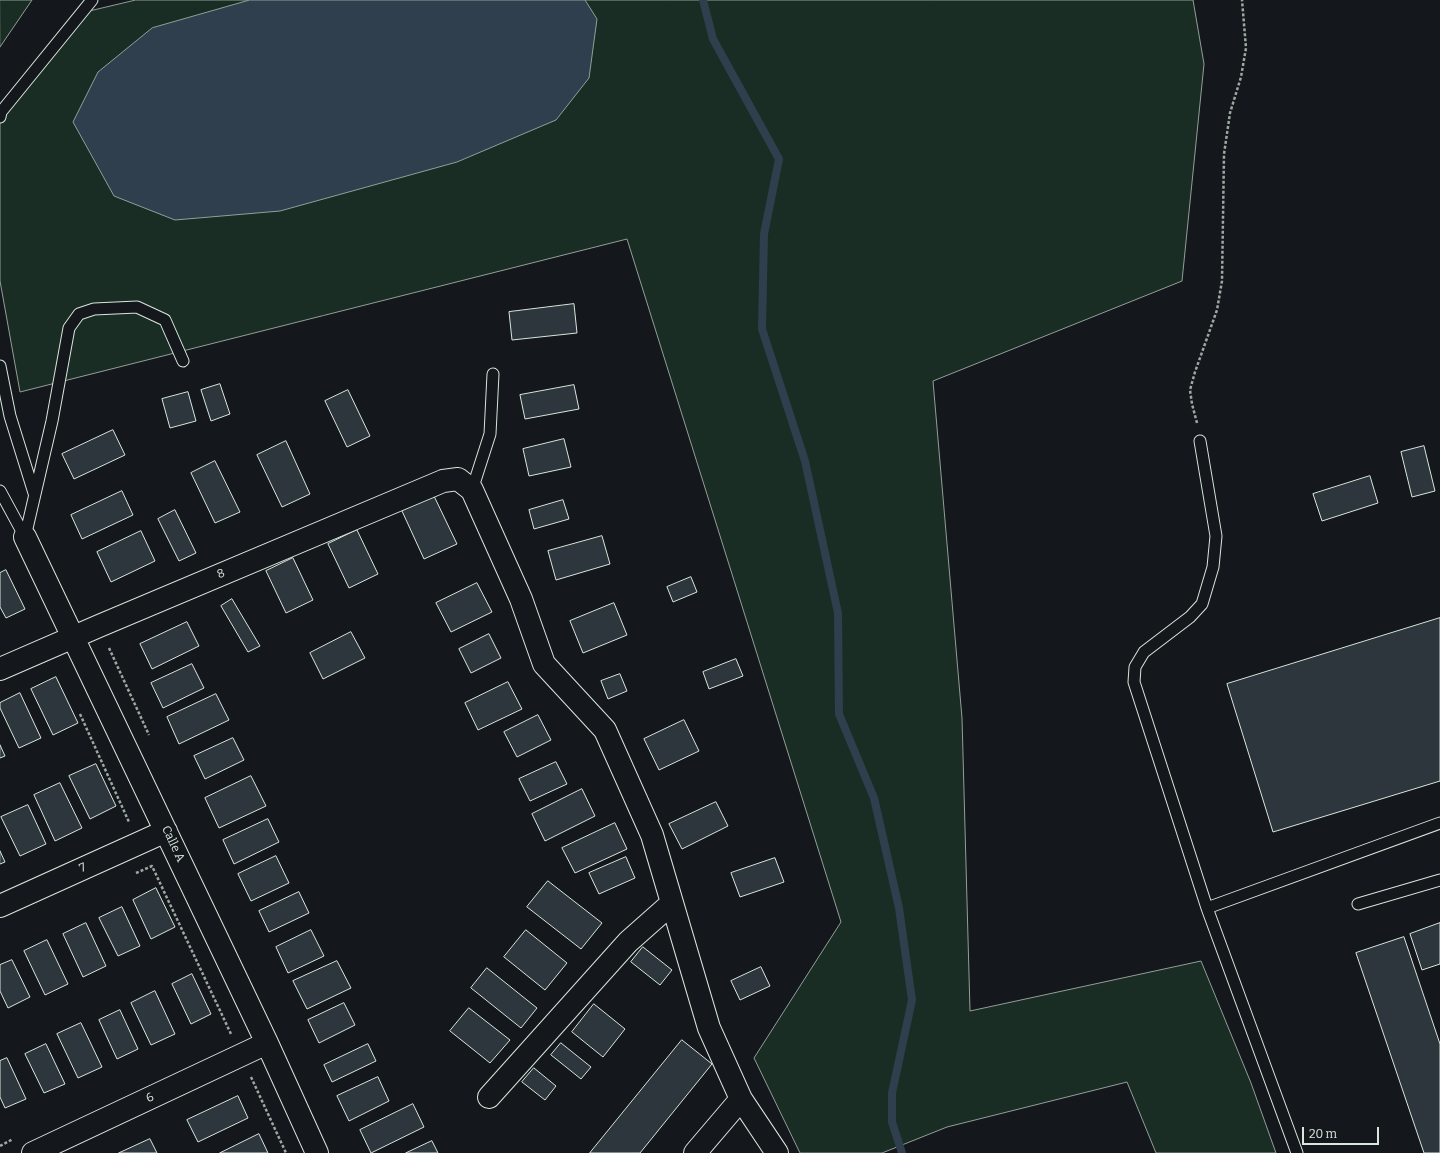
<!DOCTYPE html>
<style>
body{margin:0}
#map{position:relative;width:1440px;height:1153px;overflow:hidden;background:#14181c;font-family:Bitter,serif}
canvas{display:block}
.scale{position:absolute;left:1302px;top:1127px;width:77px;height:18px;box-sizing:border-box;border:2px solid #d8e6dc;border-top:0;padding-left:5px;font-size:12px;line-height:14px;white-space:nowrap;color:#d8e6dc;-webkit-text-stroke:3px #14181c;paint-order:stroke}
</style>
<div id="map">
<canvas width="1440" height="1153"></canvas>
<div class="scale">20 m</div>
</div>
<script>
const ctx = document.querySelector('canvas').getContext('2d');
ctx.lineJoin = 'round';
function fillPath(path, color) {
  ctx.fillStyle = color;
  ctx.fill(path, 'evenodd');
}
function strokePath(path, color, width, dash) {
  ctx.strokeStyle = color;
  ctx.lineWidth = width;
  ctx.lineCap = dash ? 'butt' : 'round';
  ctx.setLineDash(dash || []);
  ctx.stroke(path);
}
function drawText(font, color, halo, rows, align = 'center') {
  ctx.font = font + ' Bitter,serif';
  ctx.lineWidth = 3;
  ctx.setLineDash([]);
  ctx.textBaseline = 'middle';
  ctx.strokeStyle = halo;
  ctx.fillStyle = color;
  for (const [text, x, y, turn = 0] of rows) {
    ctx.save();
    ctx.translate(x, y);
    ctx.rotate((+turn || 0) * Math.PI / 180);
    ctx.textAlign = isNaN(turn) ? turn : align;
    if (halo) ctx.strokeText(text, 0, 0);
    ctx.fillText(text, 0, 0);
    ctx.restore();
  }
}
const green = new Path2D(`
 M0,0h32l-32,47z
 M136,0h1057l11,64 -22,217 -249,100 29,337 8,293 231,-50 50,122 25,70h-120l-29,-71 -180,45 -65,26h-82l-46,-95 87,-136 -214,-683 -607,153 -20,-111v-162l82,-106z`);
const water = new Path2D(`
 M250,0h335l12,19 -8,59 -33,42 -99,42 -177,49 -105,9 -61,-24 -41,-74 25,-50 54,-44z`);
const stream = new Path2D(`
 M703,0l10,39 66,120 -15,75 -2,95 43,132 33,152 1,101 35,84 25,110 13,92 -20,93v29l10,31`);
const building = new Path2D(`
 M574,304l3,29 -65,7 -3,-28z
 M220,384l10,30 -19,7 -10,-31z
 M574,385l5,24 -54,10 -5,-24z
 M348,390l22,46 -23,11 -22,-46z
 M188,392l8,29 -26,7 -8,-29z
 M113,430l12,25 -51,24 -12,-25z
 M564,439l7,28 -42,9 -6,-27z
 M286,441l24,53 -28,13 -25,-52z
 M1424,446l11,45 -23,6 -11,-45z
 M215,461l25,51 -25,11 -24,-50z
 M1370,476l8,27 -56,18 -9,-27z
 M122,491l11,24 -51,24 -11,-24z
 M434,496l23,48 -33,15 -22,-48z
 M563,500l6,19 -35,10 -5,-19z
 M175,510l21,43 -17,8 -21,-42z
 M357,530l21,44 -29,14 -21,-44z
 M141,531l14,30 -44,21 -14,-30z
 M602,536l8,28 -54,16 -8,-29z
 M293,558l20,42 -27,13 -20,-42z
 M6,570l19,39 -19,9 -6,-11v-34z
 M691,577l6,15 -24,10 -6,-15z
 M477,583l15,29 -41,20 -15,-29z
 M232,599l28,47 -12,6 -27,-46z
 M614,603l13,32 -44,18 -13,-32z
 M1440,618v163l-167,51 -46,-148z
 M187,622l12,24 -47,23 -12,-25z
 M351,632l14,26 -42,21 -13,-26z
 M489,634l12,24 -30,15 -12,-24z
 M736,659l7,17 -34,13 -6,-17z
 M192,664l12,24 -41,20 -12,-25z
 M620,674l7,17 -19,8 -7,-18z
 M56,677l22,46 -25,12 -22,-46z
 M508,682l14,27 -44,21 -13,-27z
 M20,693l21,45 -22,10 -19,-40v-5z
 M216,694l13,26 -50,24 -12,-27z
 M538,715l13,25 -34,17 -13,-25z
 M684,720l15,31 -40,19 -15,-31z
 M233,738l11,22 -39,19 -11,-23z
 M0,745l5,11 -5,2z
 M556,762l11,22 -37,17 -11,-22z
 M96,764l20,42 -26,13 -21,-43z
 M251,776l15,30 -47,22 -14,-30z
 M60,783l22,45 -27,13 -21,-46z
 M582,789l13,27 -50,25 -13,-27z
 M716,802l12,24 -46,23 -13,-25z
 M28,805l18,39 -26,12 -19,-39z
 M268,819l11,23 -45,22 -11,-24z
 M615,823l12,26 -52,24 -13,-25z
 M0,851l5,11 -5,2z
 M276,856l13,27 -38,18 -13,-27z
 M626,857l9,21 -36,16 -10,-21z
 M775,858l9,24 -44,15 -9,-24z
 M548,881l54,42 -21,26 -54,-42z
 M156,888l19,39 -24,12 -18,-39z
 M299,892l10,21 -40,19 -10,-21z
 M122,907l18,39 -22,10 -19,-38z
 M86,923l20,43 -23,11 -20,-43z
 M1440,923v41l-18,6 -12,-36z
 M311,930l13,26 -36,17 -12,-26z
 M526,930l41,33 -22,27 -41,-33z
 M1404,937l36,107v109h-16l-68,-200z
 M47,940l21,44 -23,11 -21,-44z
 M643,947l29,23 -12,15 -29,-23z
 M12,960l18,37 -22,11 -8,-17v-26z
 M337,961l14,27 -44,21 -14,-28z
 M761,967l9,19 -30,14 -9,-19z
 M487,968l50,40 -16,20 -50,-40z
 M192,974l19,40 -20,10 -19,-40z
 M155,991l20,43 -24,11 -20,-42z
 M344,1003l11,22 -36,18 -11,-23z
 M594,1004l31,25 -22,28 -31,-25z
 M469,1008l41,32 -20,23 -40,-32z
 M120,1010l18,39 -21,10 -18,-39z
 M81,1023l21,44 -24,11 -21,-44z
 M682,1040l30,24 -72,89h-50z
 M561,1043l30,24 -10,12 -30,-24z
 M46,1044l19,40 -21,9 -19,-39z
 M368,1044l8,17 -44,21 -8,-17z
 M7,1058l19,41 -21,9 -5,-11v-36z
 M534,1068l22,18 -11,14 -23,-18z
 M378,1077l11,24 -40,20 -12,-25z
 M238,1096l10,22 -50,24 -11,-22z
 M413,1104l11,23 -53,26 -11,-23z
 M259,1134l9,19h-48z
 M150,1139l7,14h-38z
 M432,1141l6,12h-32z`);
const path = new Path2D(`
 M1197,423l-5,-19 -2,-14 5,-18 22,-62 5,-29 2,-127 6,-41 11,-36 5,-29 -4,-48
 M109,648l40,87
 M80,714l49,108
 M136,873l16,-7 79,168
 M251,1077l35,76
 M0,1146l13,-7`);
const service = new Path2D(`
 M0,117l1,-5 91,-112
 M0,366l10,50 24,77
 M1200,441l16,95 -3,31 -11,37 -12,13 -46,35 -9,15 -1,15 73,226 90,245
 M472,490l18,-56 3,-60
 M0,491l25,46
 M25,537l27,-116 17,-93 10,-14 15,-5 43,-2 28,13 18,41
 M1358,904l82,-24
 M1207,908l233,-85`);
const minor = new Path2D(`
 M25,537l242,506 50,110
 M0,669l99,-43 344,-145 15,-2 14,11 49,109 23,65 61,66 47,105 57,193 32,71 36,54
 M0,906l166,-75
 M489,1097l139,-155 44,-39
 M33,1153l234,-110
 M695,1153l46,-54`);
const streetNames = [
 ["8",221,574,-23],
 ["Calle A",173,844,65],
 ["7",83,868,-24],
 ["6",150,1098,-25]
];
fillPath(green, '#1a2d24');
strokePath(green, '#939e99', 1);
fillPath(water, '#2f3f4d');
strokePath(water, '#939e99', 1);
strokePath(stream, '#2f3f4d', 8);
fillPath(building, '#2c363c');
strokePath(building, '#d8e6dc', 1);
strokePath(service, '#d8e6dc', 13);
strokePath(minor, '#d8e6dc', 24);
strokePath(path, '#9da8a2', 2.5, [3, 2]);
strokePath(service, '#14181c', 11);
strokePath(minor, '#14181c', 22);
drawText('12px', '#d8e6dc', '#14181c', streetNames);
</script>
